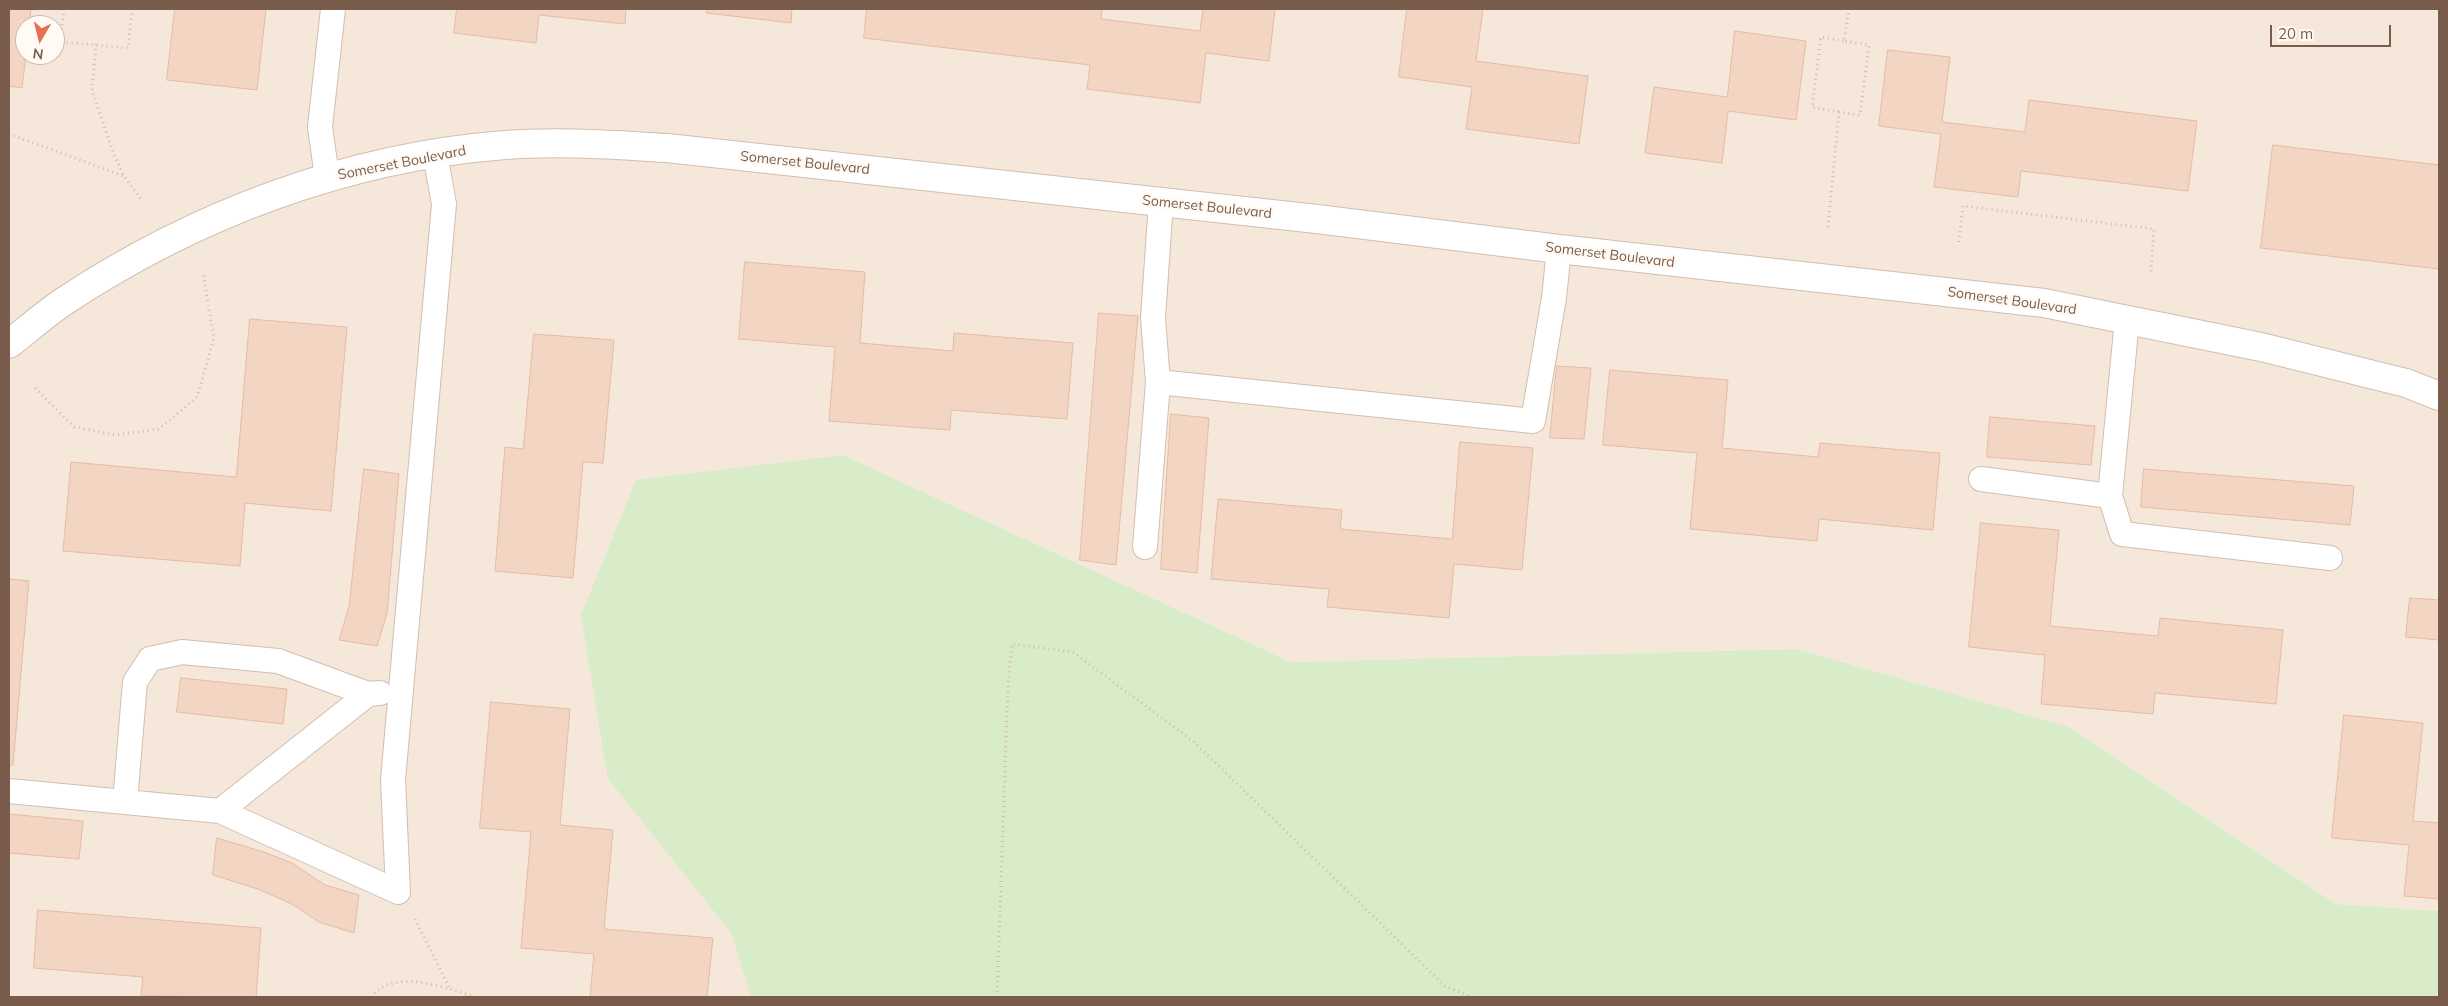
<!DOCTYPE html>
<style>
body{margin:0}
#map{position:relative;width:2448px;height:1006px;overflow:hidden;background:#fdf6ec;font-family:Mulish,sans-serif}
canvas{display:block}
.frame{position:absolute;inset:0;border:10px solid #7a5c4d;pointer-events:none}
.north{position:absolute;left:15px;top:15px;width:50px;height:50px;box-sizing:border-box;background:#fffaf3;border:1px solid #cabbb1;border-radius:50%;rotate:188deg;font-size:14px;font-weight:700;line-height:20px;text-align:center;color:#7a5c4d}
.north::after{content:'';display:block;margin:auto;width:18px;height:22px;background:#e76f51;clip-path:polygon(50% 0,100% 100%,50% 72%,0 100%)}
.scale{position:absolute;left:2270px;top:25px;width:121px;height:22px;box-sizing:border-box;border:2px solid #7a5c4d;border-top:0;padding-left:6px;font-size:15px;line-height:18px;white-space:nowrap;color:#7a5c4d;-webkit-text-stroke:4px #fffaf3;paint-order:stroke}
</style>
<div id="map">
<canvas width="2448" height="1006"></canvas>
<div class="frame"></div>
<div class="north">N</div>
<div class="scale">20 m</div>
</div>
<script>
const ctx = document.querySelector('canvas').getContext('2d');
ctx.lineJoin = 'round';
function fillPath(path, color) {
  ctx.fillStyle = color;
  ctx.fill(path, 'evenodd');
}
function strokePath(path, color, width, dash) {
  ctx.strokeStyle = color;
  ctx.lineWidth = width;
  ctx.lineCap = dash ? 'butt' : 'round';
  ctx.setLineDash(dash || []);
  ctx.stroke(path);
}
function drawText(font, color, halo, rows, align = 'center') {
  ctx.font = font + ' Mulish,sans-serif';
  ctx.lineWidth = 5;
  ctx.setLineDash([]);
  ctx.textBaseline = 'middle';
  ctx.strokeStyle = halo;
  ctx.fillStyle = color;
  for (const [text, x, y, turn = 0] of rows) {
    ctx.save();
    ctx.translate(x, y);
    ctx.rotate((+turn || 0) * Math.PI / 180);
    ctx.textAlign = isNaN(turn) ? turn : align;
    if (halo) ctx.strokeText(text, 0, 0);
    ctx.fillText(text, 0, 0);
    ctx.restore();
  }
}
const residential = new Path2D(`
 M9,9h2430v902l-103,-7 -267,-177 -272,-78 -506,13 -448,-207 -235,324 123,154 20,64h-742zM25,25h30v30h-30z`);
const green = new Path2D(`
 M843,455l448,207 506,-13 272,78 267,177 103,7v86h-1688l-20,-64 -123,-154 -27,-164 55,-135z`);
const building = new Path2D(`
 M9,9h22l-2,16h-4l1,30 -4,33 -13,-2z
 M175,9h91l-9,81 -90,-10z
 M457,9h169l-1,15 -86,-9 -3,28 -82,-10z
 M708,9h84l-1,14 -84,-10z
 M867,9h235l-1,10 99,12 3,-22h72l-6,52 -63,-8 -6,50 -113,-14 3,-24 -226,-27z
 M1407,9h76l-7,52 112,15 -9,68 -113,-15 6,-42 -73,-10z
 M1735,31l71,10 -10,79 -68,-9 -6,52 -77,-10 9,-66 73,10z
 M1888,50l62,7 -8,65 83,10 4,-32 168,21 -9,70 -167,-20 -3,26 -84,-10 7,-53 -62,-8z
 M2273,145l166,20v104l-178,-21z
 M745,262l120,10 -5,71 93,8 1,-18 119,10 -6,76 -116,-9 -1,20 -121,-9 6,-74 -96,-8z
 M1099,313l39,3 -22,249 -36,-5z
 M250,319l97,8 -16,184 -86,-8 -5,63 -177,-15 8,-89 165,15z
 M534,334l80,6 -11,123 -20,-1 -10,116 -78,-7 10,-124 18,2z
 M1557,366l34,2 -7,71 -34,-1z
 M1610,370l118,10 -6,68 96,9 2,-14 120,10 -7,77 -114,-11 -2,22 -127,-12 7,-76 -94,-8z
 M1171,414l38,4 -12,155 -36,-4z
 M1990,417l105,9 -4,39 -104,-8z
 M1460,442l73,6 -11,122 -68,-6 -5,54 -122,-11 2,-18 -118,-10 7,-80 124,11 -2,19 112,10z
 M364,469l35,5 -12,139 -10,33 -38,-6 10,-33z
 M2144,469l210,17 -4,39 -209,-18z
 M1981,523l78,7 -9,96 108,10 2,-18 123,12 -7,74 -121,-11 -2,21 -112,-10 4,-49 -76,-8z
 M9,579l20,2 -16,184h-4z
 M2410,598l29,2v40l-33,-3z
 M181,678l106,11 -4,35 -106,-12z
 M491,702l79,7 -10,116 53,5 -9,99 109,9 -6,59h-117l4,-43 -73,-6 10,-116 -51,-4z
 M2344,715l79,8 -10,98 26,2v76l-35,-3 5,-51 -77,-7z
 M9,814l74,7 -4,38 -70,-6z
 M217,838l47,14 28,11 33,22 34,10 -5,38 -35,-11 -27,-18 -34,-15 -45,-14z
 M38,910l223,18 -5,69 -115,-1 2,-19 -109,-9z`);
const path = new Path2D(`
 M64,9l-4,33 68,6 4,-39
 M96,44l-4,47 22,64 10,21 17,23
 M1839,112l-27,-5 9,-70 23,4
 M9,134l115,42
 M1828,227l11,-115 21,3 9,-70 -25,-4 5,-32
 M1959,242l4,-36 191,23 -3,43
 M35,388l39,39 41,8 44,-6 38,-32 17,-59 -11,-65
 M415,919l35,70
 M371,997c24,-30 73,-9 105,0
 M997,997l11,-312 4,-41 61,8 121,90 251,244 26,11`);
const service = new Path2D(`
 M327,177l-7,-50 13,-118
 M2127,320l-17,176 12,38 208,24
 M1158,382l375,39 21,-123 5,-49
 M1981,479l129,17
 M1145,547l13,-165 -5,-64 8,-116
 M9,791l211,20 178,81 -5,-112 51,-576 -9,-50
 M125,802l10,-120 15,-23 32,-7 96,9 90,33
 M220,811l148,-117 12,-1`);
const minor = new Path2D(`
 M9,344c18,-14 35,-29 54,-42 131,-87 284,-145 442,-157 55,-4 108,0 162,3l650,71 242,30 485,54 217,44 145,36 33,13`);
const streetNames = [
 ["Somerset Boulevard",402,163,-11],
 ["Somerset Boulevard",805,163,6],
 ["Somerset Boulevard",1207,207,6],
 ["Somerset Boulevard",1610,255,7],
 ["Somerset Boulevard",2012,301,8]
];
fillPath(residential, '#f5e8da');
fillPath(green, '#d8ecc9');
fillPath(building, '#f3d5c3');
strokePath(building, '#e6bba3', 1);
strokePath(service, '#d1beb0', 26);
strokePath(minor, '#d1beb0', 30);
strokePath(path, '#d9b8a5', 3, [1, 4]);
strokePath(service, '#fff', 24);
strokePath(minor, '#fff', 28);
drawText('14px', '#7a5c4d', '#fffaf3', streetNames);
</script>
